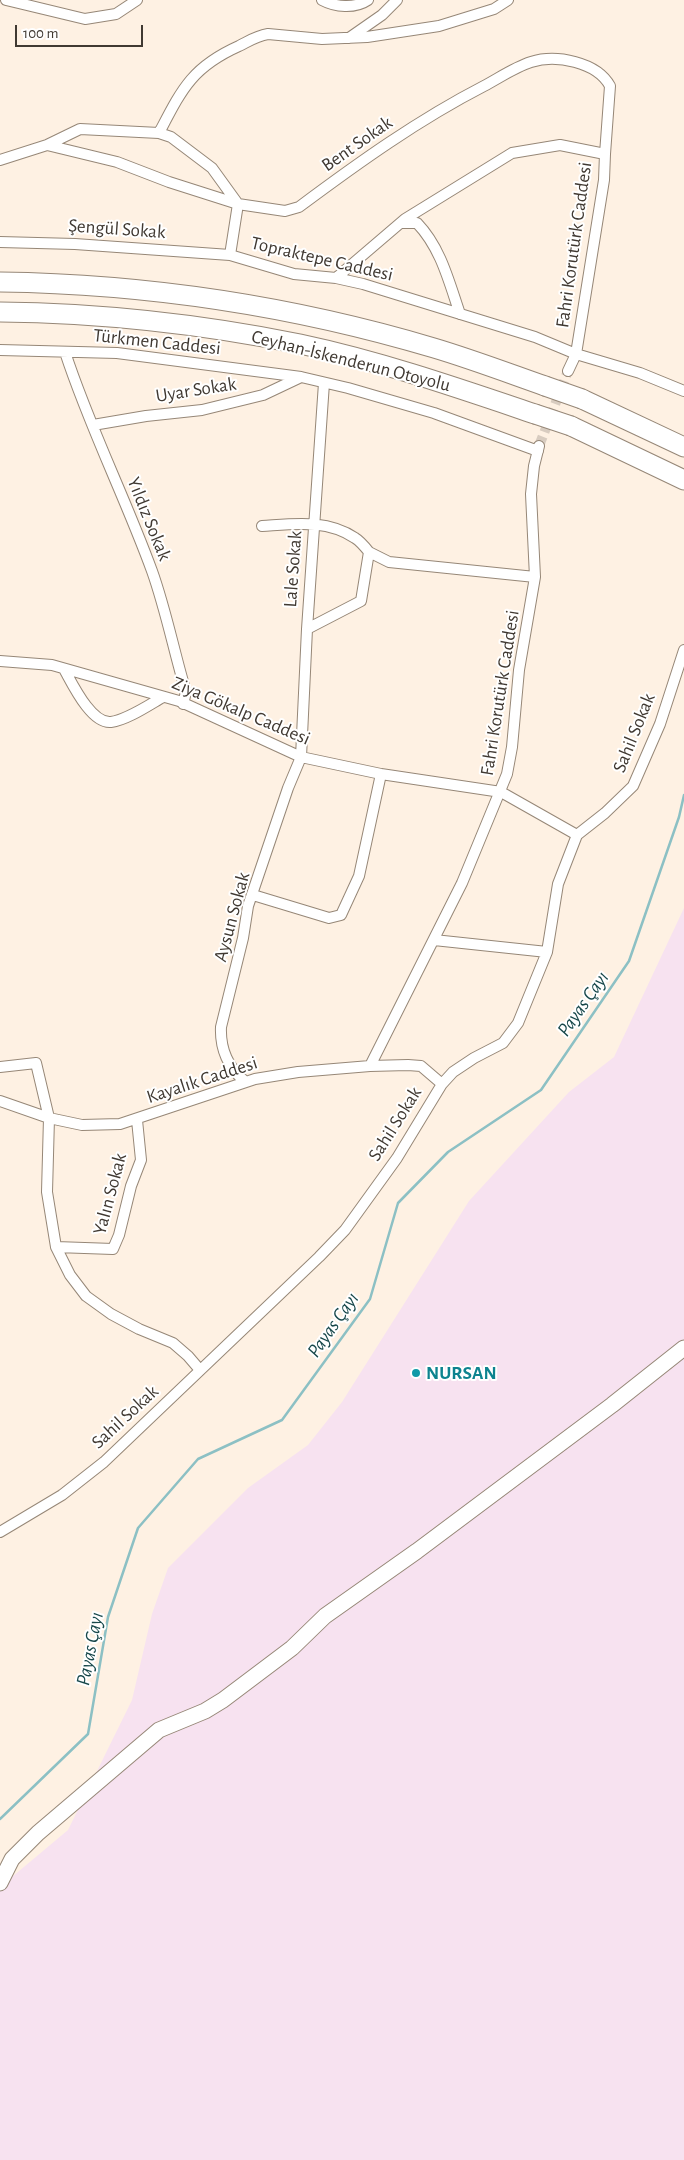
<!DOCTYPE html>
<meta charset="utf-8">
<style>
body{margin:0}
#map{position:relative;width:684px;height:2160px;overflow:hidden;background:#fef1e3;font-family:"Alegreya Sans",sans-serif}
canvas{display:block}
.scale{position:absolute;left:15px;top:25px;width:128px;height:22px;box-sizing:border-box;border:2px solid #403932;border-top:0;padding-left:6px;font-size:15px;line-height:18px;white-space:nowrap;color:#403932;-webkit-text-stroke:4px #fff;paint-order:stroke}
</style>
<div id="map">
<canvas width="684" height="2160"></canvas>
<div class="scale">100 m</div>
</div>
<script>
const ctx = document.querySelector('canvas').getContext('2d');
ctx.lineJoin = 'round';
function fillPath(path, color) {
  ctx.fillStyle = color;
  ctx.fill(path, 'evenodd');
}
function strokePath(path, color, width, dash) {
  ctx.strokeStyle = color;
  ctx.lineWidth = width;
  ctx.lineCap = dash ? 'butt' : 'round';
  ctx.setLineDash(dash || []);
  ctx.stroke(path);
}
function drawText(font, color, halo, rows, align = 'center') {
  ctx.font = font + ' "Alegreya Sans",sans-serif';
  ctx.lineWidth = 4;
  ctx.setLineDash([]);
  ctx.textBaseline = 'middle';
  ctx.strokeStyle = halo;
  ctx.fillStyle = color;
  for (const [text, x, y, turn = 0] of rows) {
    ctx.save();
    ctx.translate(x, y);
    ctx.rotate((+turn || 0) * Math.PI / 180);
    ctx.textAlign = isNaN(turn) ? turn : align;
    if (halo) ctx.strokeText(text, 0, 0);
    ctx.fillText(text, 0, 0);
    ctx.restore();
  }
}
const industrial = new Path2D(`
 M684,908v1252h-684v-273l68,-57 64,-130 20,-86 16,-46 80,-80 60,-43 34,-43 127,-201 100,-109 45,-35z`);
const stream = new Path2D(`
 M0,1819l88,-85 20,-117 30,-89 60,-69 84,-39 88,-121 28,-96 50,-51 93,-62 88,-129 50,-144 5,-22`);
const streetTunnel = new Path2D(`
 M539,446l29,-75`);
const street = new Path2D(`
 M6,0l79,19 31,-5 21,-14
 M322,0c13,7 33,9 46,0
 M349,38l33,-23 15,-15
 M159,133c23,-44 33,-66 80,-87 10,-5 17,-10 29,-12l54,5 45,-2 72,-11 55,-17 14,-9
 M47,145l70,17 52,20 69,22 47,7 14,-4c59,-44 119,-87 185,-121 15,-8 31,-19 47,-24 25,-8 66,0 79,24l-5,68
 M0,160l47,-15 33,-16 79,4 12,4 41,31 26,36 -8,51 64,19 42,4 27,6 172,53 41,17 64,19 44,18
 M403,223h14c24,25 32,59 43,91
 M0,242l75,2 155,11
 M336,278l69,-59 107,-66 48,-8 45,9 -1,26 -28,174 -8,17
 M0,350l117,3 184,24 47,11 86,25 104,38
 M65,352c24,74 60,145 87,219 14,39 22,81 34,121l-3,12
 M93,425l53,-9 56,-6 61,-15 38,-18
 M262,526c32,-2 65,-7 93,12 5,3 10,9 14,14l-8,49 -54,28
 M369,552l20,10 146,15
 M0,661l52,4 127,36 122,56 80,17 120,18 76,43
 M64,669c8,14 27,55 47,53 16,-2 38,-17 52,-25
 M253,895l76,23 12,-3 18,-39 22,-102
 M434,940l113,12
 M370,1066l92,-183 45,-109 5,-27 7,-77 16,-93 -4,-83 3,-28 5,-20
 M0,1067l36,-4 13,55 -2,74 9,55 14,28 16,21 25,18 28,15 34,14 15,13 12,14
 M246,1082c-18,-13 -26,-34 -25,-55l22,-89 5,-32 40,-118 13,-31 6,-128 17,-246
 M0,1101l49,17 33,7 38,-1 135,-45 43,-7 72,-6 38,-1 13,1 21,18
 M56,1247l57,2 6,-14 12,-49 10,-26 -4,-40
 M0,1532l62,-37 42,-33 215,-205 26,-27 52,-72 45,-74 11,-12 21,-14 29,-15 15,-20 29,-71 11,-68 19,-49 28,-22 28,-27 27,-62 24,-74`);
const secondary = new Path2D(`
 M0,1883l12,-24 26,-26 121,-103 46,-19 18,-11 69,-52 33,-32 92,-65 195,-146 72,-57`);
const highway = new Path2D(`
 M0,282c147,2 293,24 434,66 37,11 74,25 111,38
 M0,312c101,1 201,12 300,32 80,17 158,44 235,70
 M582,399l102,48
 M571,426l113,54`);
const highwayBridge = new Path2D(`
 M545,386l37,13
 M535,414l36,12`);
const markers = [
 [416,1373,5,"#0f9aa8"]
];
const streetNames = [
 ["Bent Sokak",357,144,-35],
 ["Şengül Sokak",117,229,4],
 ["Fahri Korutürk Caddesi",574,245,-82],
 ["Topraktepe Caddesi",322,259,13],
 ["Türkmen Caddesi",157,342,6],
 ["Ceyhan-İskenderun Otoyolu",351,361,14],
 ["Uyar Sokak",196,390,-9],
 ["Yıldız Sokak",149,519,68],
 ["Lale Sokak",293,569,-86],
 ["Fahri Korutürk Caddesi",500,693,-81],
 ["Ziya Gökalp Caddesi",241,711,23],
 ["Sahil Sokak",634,733,-68],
 ["Aysun Sokak",232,917,-75],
 ["Kayalık Caddesi",202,1080,-18],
 ["Sahil Sokak",395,1124,-58],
 ["Yalın Sokak",110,1194,-75],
 ["Sahil Sokak",125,1417,-43]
];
const cultureNames = [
 ["NURSAN",426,1373]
];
const waterNames = [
 ["Payas Çayı",583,1004,-55],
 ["Payas Çayı",333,1325,-55],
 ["Payas Çayı",90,1649,-79]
];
fillPath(industrial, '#f7e2f0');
strokePath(stream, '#8cc0c4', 2.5);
strokePath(streetTunnel, '#d8ccc0', 10, [10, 5]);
strokePath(street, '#968777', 12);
strokePath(secondary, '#968777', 17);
strokePath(highway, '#968777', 21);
strokePath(street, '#fff', 10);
strokePath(secondary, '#fff', 15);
strokePath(highway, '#fff', 19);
strokePath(highwayBridge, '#968777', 21, []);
strokePath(highwayBridge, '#fff', 19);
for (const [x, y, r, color] of markers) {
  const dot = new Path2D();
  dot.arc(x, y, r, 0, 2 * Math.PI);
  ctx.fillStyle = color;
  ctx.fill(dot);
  strokePath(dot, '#fff', 2);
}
drawText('19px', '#403932', '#fff', streetNames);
drawText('bold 19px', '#0d838f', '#fff', cultureNames, 'left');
drawText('italic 20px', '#18484b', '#fff', waterNames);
</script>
